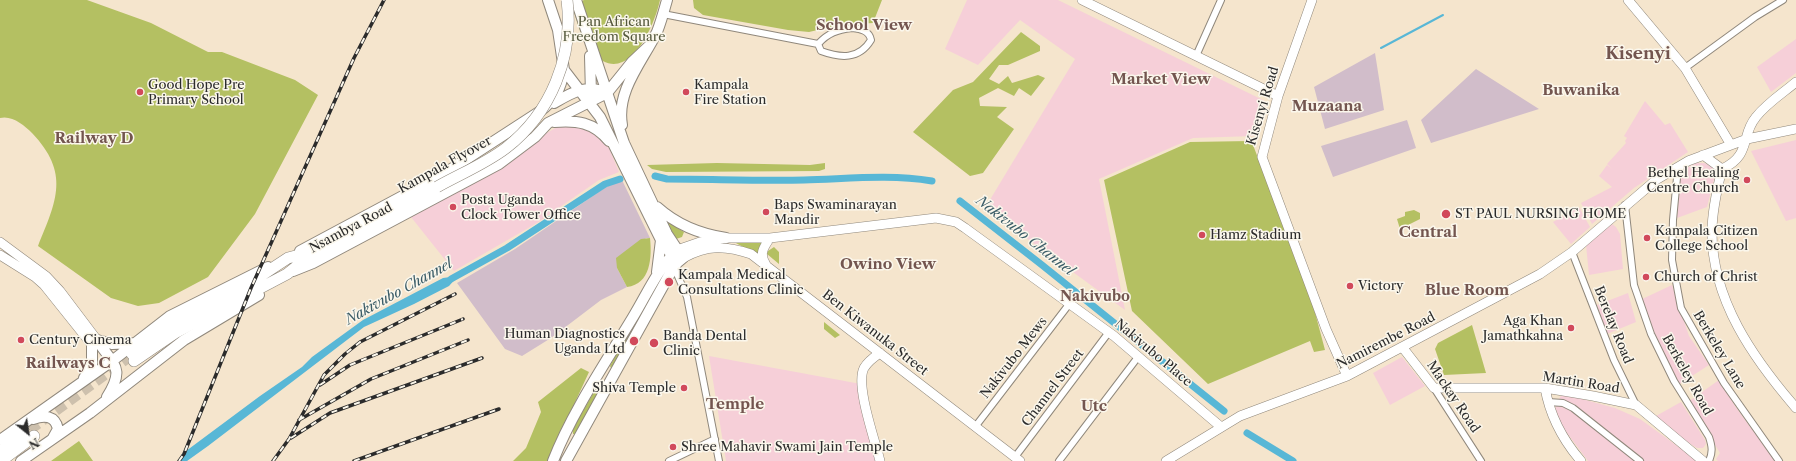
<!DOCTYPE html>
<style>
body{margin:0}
#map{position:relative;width:1796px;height:461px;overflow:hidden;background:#f5e5cd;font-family:"Libre Caslon Text",serif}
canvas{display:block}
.north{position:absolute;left:8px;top:413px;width:40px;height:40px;-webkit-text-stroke:3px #fbf7ec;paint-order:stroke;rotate:150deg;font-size:11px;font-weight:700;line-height:16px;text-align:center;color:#2b2b2b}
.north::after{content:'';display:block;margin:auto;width:14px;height:18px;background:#2b2b2b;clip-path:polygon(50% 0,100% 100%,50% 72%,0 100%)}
</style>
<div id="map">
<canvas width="1796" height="461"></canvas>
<div class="north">N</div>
</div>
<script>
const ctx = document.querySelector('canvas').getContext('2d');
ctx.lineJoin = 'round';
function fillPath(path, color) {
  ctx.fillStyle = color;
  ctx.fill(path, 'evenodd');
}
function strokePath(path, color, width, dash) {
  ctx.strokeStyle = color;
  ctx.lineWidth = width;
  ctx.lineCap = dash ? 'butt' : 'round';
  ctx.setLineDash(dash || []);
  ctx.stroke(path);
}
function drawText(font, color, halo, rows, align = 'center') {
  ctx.font = font + ' "Libre Caslon Text",serif';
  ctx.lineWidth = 3;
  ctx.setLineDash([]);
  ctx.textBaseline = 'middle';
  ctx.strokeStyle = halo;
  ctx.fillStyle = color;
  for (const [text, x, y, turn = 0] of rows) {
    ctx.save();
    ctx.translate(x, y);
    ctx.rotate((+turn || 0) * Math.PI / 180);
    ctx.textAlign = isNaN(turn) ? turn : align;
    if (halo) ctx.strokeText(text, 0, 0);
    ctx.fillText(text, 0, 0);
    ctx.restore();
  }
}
const built = new Path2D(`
 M967,0h91l209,102 -13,34 -61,2 -94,41 26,131 -140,-102 90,-149 -55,-39 -42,45 -33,-16z
 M1796,39v34l-25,19 -14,-25z
 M1645,101l20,24 5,-2 18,29 -54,36 -42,36 -11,-21 31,-16 -13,-11 8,-11 5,4 -5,-5 19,-21 -1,-2 2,-3 -3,-2z
 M559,126l16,1 17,5 17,16 10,24 -20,8 -62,43 -83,48 -47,-59z
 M1796,140v78l-10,3 -35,-70z
 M1696,163h8l8,3 4,6 -9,35 -30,11 3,-44 1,-3z
 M1579,207l11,20 -19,17 -18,-22z
 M1612,224l4,3 4,7 3,35 -34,6 -3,-30z
 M1672,285l17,51 20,29 -31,20 -40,-84z
 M1628,293l8,29 -29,12 -10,-29z
 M709,356l152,28 19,77h-154z
 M1402,357l23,29 -35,19 -17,-32z
 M1719,380l16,26 40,55h-57l-2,-2 4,-6 -32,-51z
 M1567,395l48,13 25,11 58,42h-110l-30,-40 -3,-17 6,-8z
 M1681,402l24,38 1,4 -3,4h-6l-13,-8 -28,-24z`);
const industrial = new Path2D(`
 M1375,53l9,57 -59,19 -11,-42z
 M1476,69l63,40 -108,34 -10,-23z
 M1407,120l9,28 -83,29 -12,-31z
 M622,180l28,58h-4l-29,30 10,19 -26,13 -50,38 -29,18 -17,-7 -48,-66 58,-34 91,-62z`);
const green = new Path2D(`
 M0,0h87l64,23 57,29h14l73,28 23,15 -63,119 -47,63 -49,26 -21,3 -27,-8 -73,-52c19,-46 32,-73 -6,-113 -8,-8 -20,-18 -32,-15z
 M584,0h76c-6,28 -34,91 -69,51 -10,-11 -14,-31 -19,-45z
 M693,0h189l-9,23 -34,2 -30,7 -21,-2 -85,-15 -9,-7z
 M1021,32l19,14v5l-32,14h-9l-10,14 10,5 9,-8 4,7 26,-8 7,3 -14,18 -12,-8 -5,8 -16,-8 -19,10 1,8 27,1 -10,10 17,12 -31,44 -13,3 -57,-44 40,-42 20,-8z
 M1250,141l3,4 56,145 16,60 -11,2 -4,-11 -102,43 -76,-73 -28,-131 86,-38z
 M717,163l93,2 15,-2v6l-6,2 -153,1 -14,-3 -5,-4z
 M1414,210l6,3v6l-20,10 -3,-10 8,-3v-4z
 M663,219l21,13 -2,5 -9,3z
 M650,238c2,19 1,46 -23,49l-10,-19 -1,-10 25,-19z
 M762,241l-4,14 -24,-13z
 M774,247l5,5v12l-12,-10 1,-3z
 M638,314l5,2 -32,52 -1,-2z
 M824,322l16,13 -5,3 -11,-9z
 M1472,325l14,48 -42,2 -9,-26 3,-6z
 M581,368l8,4 -41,89h-35l13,-13 15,-36 -3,-10z
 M601,380l3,2 -29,52h-2v-6z
 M79,441l14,20h-42z`);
const water = new Path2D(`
 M458,276l-9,10 -35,18 -50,23 -156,119 -21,15h-8l3,-7 78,-58 42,-29 10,-10 51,-37 80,-42z`);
const stream = new Path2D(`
 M1381,48l62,-33`);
const canal = new Path2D(`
 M655,176l12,3c45,0 91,2 137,1 43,-1 85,-6 128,1
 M960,201l82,64 182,146
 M451,279l56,-31 98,-64 15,-5
 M1247,433l46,28`);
const highwayTunnel = new Path2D(`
 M29,430l101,-74`);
const street = new Path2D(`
 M663,14l155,30
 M852,28c8,1 17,2 19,12 -12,20 -31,18 -50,11l-3,-7c10,-11 19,-14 34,-16z
 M1196,56l25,-56
 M1685,68l70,-51 28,-17
 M1678,167l-5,53 -1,40 9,48 43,75 55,78
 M1625,205l9,80 17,49 23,47 35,56c3,9 4,15 0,24
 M1572,252l42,108 22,45
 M674,267l13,30 32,164
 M1434,388l47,73
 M1548,402l15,1 10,5 67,53
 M975,427l95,-124
 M1015,457l94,-125
 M669,461l46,-22
 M1059,461l79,-104`);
const secondary = new Path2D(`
 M1082,0l196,96
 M1312,0l-34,96 -16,61 64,172 21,47
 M1628,0l57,68 46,77
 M1703,155l19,14
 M1722,169c-5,20 -10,42 -10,63 0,68 41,126 84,176
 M1722,169c30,-14 18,-33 34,-52 11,-14 27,-24 40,-35
 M0,242l46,34 14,15 37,49
 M677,250l23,-8 26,-4h44l166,-20 20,4 9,6 149,108 107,91
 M0,255l35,22 9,8 48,60
 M683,258c24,-13 42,-13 68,-4l269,207
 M766,265c-7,-11 -3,-17 4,-27
 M1403,348l31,40h111l48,8 43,9 67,56
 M1545,388c5,28 17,51 36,73
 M880,461c-5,-21 -25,-76 -16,-93 4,-7 10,-11 16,-15
 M1166,461l74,-45 107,-40 193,-102 32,-22 84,-72 32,-19 59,-22 49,-10`);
const primary = new Path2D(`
 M548,0l10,30 6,40 36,47 61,123 16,23
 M590,56l1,38
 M554,103c17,-10 33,-20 53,-10
 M554,122c22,-2 40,0 55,19
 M622,125c-6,-34 20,-63 35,-93 4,-10 7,-21 10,-32
 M657,207c20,18 42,27 69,31
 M300,251l142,-76 97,-63c16,-12 22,-23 25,-42
 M293,271l20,-8 186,-99 36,-27 13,-14 59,-30 25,-31 17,-16
 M657,272l4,-32
 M97,340c16,25 29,27 10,57
 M97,340l15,4 23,-1
 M84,378l8,-13v-20
 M33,419c11,-4 22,-4 25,10l-5,9
 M0,440l112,-79 58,-45 98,-49
 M21,461l69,-48 94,-73 75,-45
 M553,461c19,-49 53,-99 80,-144 14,-23 24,-47 43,-66
 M566,461l102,-184 9,-14 6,-5 -16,-24 -43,-91 -48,-143`);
const highway = new Path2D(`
 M132,354l39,-29 85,-46 32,-21 15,-4 9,-4
 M134,361l41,-28 112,-59 19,-15 131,-72
 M0,452l22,-17
 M1,461l33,-25`);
const rail = new Path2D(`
 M320,385l30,-20 113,-46
 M299,420l72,-41 97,-39
 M291,438l39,-25 152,-55
 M179,461l5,-7 67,-166 103,-230 30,-58
 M273,461l16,-22 35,-64 21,-21 15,-12 95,-48
 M354,461l145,-52`);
const highwayBridge = new Path2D(`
 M437,187c23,-13 48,-23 69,-39 45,-35 68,-92 61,-148`);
const markers = [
 [140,92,4,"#d1495b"],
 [686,92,4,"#d1495b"],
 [1747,180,4,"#d1495b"],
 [453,207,4,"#d1495b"],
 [766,212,4,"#d1495b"],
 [1446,214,5,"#d1495b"],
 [1202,235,4,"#d1495b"],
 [1647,238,4,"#d1495b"],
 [1646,277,4,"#d1495b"],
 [669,282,5,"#d1495b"],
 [1350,286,4,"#d1495b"],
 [1571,328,4,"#d1495b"],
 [21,340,4,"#d1495b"],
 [634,341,5,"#d1495b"],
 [654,343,5,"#d1495b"],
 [684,388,4,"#d1495b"],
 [673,447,4,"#d1495b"]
];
const parkNames = [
 ["Pan African",614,22],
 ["Freedom Square",614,37]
];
const poiNames = [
 ["Good Hope Pre",148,85],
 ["Primary School",148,100],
 ["Kampala",694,85],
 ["Fire Station",694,100],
 ["Bethel Healing",1739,173,"right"],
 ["Centre Church",1739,188,"right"],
 ["Posta Uganda",461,200],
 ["Clock Tower Office",461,215],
 ["Baps Swaminarayan",774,205],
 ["Mandir",774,220],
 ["ST PAUL NURSING HOME",1455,214],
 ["Kampala Citizen",1655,231],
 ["College School",1655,246],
 ["Hamz Stadium",1210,235],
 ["Kampala Medical",678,275],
 ["Consultations Clinic",678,290],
 ["Church of Christ",1654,277],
 ["Victory",1358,286],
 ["Aga Khan",1563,321,"right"],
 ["Jamathkahna",1563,336,"right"],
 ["Human Diagnostics",625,334,"right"],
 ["Uganda Ltd",625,349,"right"],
 ["Banda Dental",663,336],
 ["Clinic",663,351],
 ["Century Cinema",29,340],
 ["Shiva Temple",676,388,"right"],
 ["Shree Mahavir Swami Jain Temple",681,447]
];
const streetNames = [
 ["Kisenyi Road",1263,106,-73],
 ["Kampala Flyover",445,165,-29],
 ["Nsambya Road",351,228,-28],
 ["Berelay Road",1613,325,68],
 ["Ben Kiwanuka Street",875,333,38],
 ["Namirembe Road",1386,341,-27],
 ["Berkeley Lane",1719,350,59],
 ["Nakivubo Place",1153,353,40],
 ["Nakivubo Mews",1014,358,-52],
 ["Berkeley Road",1687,375,61],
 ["Martin Road",1581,383,9],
 ["Channel Street",1053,388,-53],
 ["Mackay Road",1453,397,56]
];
const waterNames = [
 ["Nakivubo Channel",1025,236,38],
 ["Nakivubo Channel",399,292,-29]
];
const neighbourhoodNames = [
 ["Nakivubo",1095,297]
];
const quarterNames = [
 ["School View",864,26],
 ["Market View",1161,80],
 ["Buwanika",1581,91],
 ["Muzaana",1327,107],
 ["Railway D",94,139],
 ["Central",1428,233],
 ["Owino View",888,265],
 ["Blue Room",1467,291],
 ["Railways C",68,364],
 ["Temple",735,405],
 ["Utc",1094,407]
];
const districtNames = [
 ["Kisenyi",1638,54]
];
fillPath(built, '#f6cfd8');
fillPath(industrial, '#d1bdca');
fillPath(green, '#b4c062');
fillPath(water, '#58b7d6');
strokePath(stream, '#58b7d6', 2);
strokePath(canal, '#58b7d6', 7);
strokePath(highwayTunnel, '#cdc0ad', 11, [11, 5.5]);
strokePath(street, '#90887c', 8);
strokePath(secondary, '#90887c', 10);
strokePath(primary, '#90887c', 12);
strokePath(highway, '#90887c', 12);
strokePath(street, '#fff', 6);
strokePath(secondary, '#fff', 9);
strokePath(primary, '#fff', 10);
strokePath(highway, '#fff', 11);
strokePath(rail, '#2b2b2b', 3.5);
strokePath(rail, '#fbf7ec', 2, [6]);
strokePath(highwayBridge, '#90887c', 12, []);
strokePath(highwayBridge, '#fff', 11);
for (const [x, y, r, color] of markers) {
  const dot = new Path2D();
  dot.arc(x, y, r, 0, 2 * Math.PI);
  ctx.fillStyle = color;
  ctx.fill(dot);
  strokePath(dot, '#fbf7ec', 1.5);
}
drawText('13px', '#54583c', '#fbf7ec', parkNames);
drawText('13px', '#2b2b2b', '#fbf7ec', poiNames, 'left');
drawText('13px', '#2b2b2b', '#fbf7ec', streetNames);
drawText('italic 14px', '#3b5c67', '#fbf7ec', waterNames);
drawText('bold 14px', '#73554f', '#fbf7ec', neighbourhoodNames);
drawText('bold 15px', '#73554f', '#fbf7ec', quarterNames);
drawText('bold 17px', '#73554f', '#fbf7ec', districtNames);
</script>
